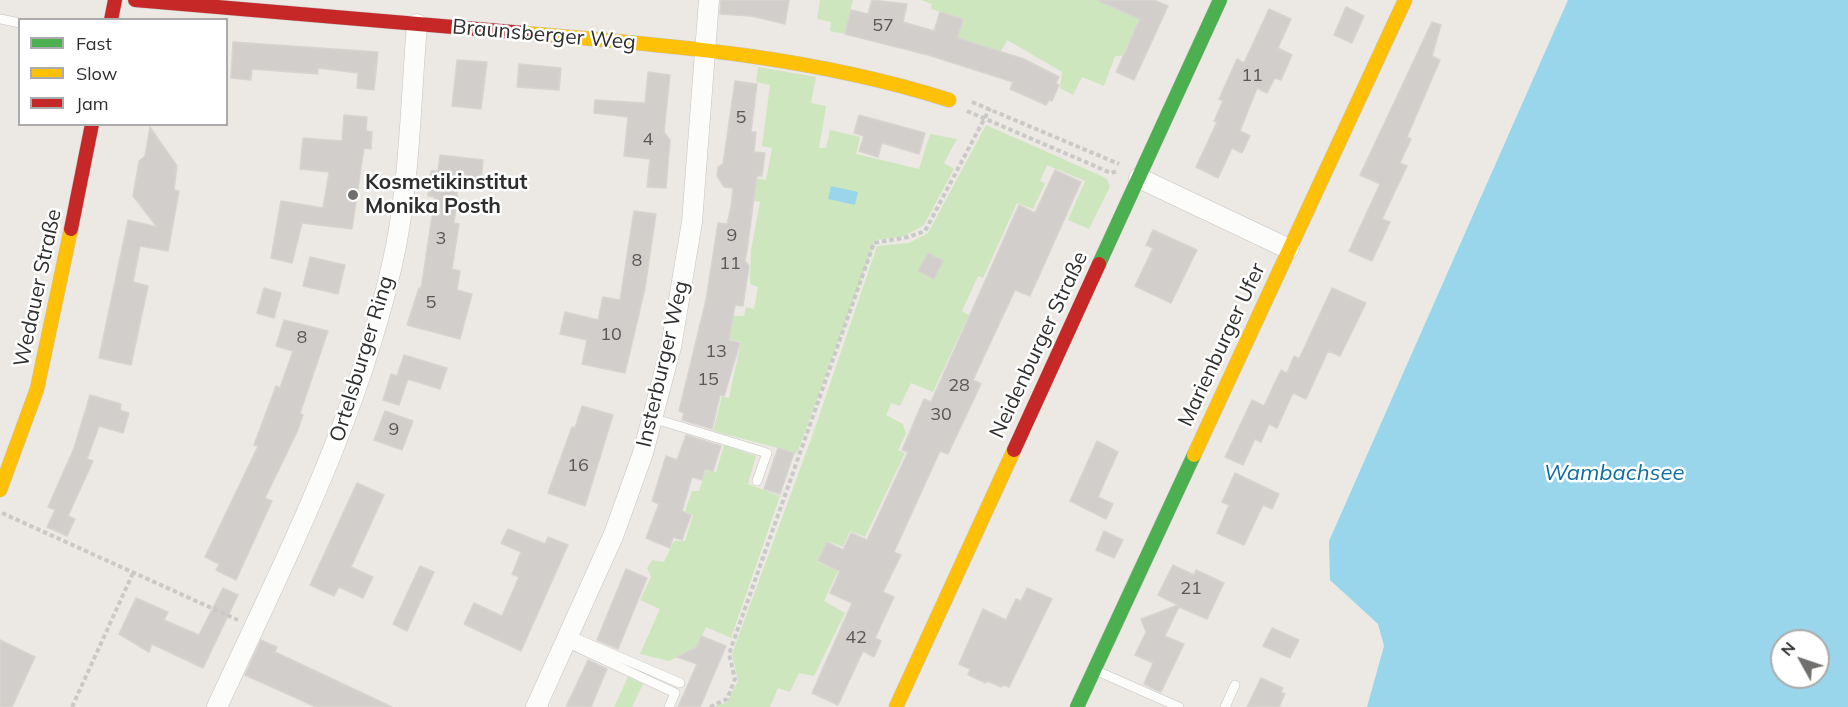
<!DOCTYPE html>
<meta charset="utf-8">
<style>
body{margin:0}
#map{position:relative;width:1848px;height:707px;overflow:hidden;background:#ece8e4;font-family:Mulish,sans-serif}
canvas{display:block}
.legend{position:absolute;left:18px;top:18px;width:210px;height:108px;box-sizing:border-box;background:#fff;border:2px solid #ababab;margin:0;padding:8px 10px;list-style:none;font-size:18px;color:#2e2e2e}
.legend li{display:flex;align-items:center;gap:12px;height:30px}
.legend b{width:30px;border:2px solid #ababab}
.north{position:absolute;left:1770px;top:629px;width:60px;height:60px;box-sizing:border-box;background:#fff;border:2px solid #ababab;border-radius:50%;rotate:310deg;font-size:16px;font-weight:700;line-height:24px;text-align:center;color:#2e2e2e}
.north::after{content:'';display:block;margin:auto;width:21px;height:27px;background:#706f6e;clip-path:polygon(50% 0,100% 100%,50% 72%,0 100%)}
</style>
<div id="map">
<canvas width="1848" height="707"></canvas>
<ul class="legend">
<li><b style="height:8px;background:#4caf50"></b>Fast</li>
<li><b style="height:8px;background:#ffc107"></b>Slow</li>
<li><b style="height:8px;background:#c62828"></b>Jam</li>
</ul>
<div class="north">N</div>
</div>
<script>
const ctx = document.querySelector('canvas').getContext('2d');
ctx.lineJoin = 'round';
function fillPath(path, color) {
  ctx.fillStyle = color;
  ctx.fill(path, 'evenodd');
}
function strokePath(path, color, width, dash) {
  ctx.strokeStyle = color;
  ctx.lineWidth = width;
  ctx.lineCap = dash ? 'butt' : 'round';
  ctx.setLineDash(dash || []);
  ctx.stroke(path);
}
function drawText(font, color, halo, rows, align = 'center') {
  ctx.font = font + ' Mulish,sans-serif';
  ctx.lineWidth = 5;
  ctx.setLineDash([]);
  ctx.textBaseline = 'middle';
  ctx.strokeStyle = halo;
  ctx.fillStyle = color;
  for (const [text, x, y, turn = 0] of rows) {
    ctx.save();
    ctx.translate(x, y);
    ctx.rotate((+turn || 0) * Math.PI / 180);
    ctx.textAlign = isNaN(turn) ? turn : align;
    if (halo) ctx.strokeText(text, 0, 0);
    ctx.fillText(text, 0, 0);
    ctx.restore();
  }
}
const green = new Path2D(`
 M820,0h33l-8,34 -15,-3 1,-9 -14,-3z
 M921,0h204l-5,10 20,9 -18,37h-7l-11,30 -22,-9 -9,18 -13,-7 2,-16 -55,-32 -7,13 -43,-15 5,-19 -31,-10 1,-5z
 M758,67l58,10 -5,26 15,3 -7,42h7l4,-18 30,7 -4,17 63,15 11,-35 27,5 -13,24 10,6 -30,56 -19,11 -29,4 -79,213 -84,-22 9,-35 7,2 12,-56 -20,-5 3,-21h20l2,-9 8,2 4,-22 -8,-3 1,-34 9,-48 -11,-2 4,-22 13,2 6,-32 -10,-2 8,-61 -14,-3z
 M986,125l111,49 10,5 3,8 -21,42 -21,-9 17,-39 -38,-16 -7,16 5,3 -12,25 -16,-6 -34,75 -5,-2 -16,35 7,4 -36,77 -22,-9 -11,23 -9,-3 -5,12 17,9 3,10 -8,16 7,3 -40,84 -15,-6 -7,16 -16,-6 -10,21 21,9 -14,30 21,12 -31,63 -15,-3 -9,19 -12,-4 -8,19h-56l13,-5 11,-21 -6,-27 82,-223 63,-185 32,-3 19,-10z
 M724,445l32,11 -8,28 32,12 -49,142 -25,-11 -9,20 -28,14 -29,-7 20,-45 -20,-9 11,-23 -4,-9 5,-8 12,2 10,-21h11l8,-26 -8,-4 7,-20h7l7,-21 10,2z
 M628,677l15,7 -11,23h-18z`);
const water = new Path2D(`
 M1568,0h280v707h-481l17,-61 -6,-22 -48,-44 -1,-39zM1782,641h36v36h-36z
 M831,186l27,6 -3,13 -27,-6z`);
const building = new Path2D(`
 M721,0h68l-4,24 -34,-8 -31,-2z
 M872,0l35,4 -4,18 31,9 6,-19 23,7 -6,19 67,21 35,18 -3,6 3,2 -7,16 -3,-1 -3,5 -36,-16 3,-7 -85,-27 -83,-21 6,-24 17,4z
 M1097,0h57l14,6 -34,74 -18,-8 24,-53z
 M1346,7l18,9 -12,27 -18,-8z
 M1269,9l22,10 -13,29 14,7 -11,25 -6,-2 -8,15 -10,-5 -17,43 10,5 -8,17 -10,-5 -14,30 -22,-11 21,-45 -3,-1 9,-20 -4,-2 18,-40 7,4z
 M1432,22l9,3 -9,31 8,4 -33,77 4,2 -11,24 7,3 -25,53 8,3 -18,39 -23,-10 31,-67 -20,-9z
 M233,42l145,10 -4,38 -17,-2 1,-15 -40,-5v6l-66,-5 -1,11 -20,-2z
 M457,60l30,2 -6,47 -29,-3z
 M519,64l42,4 -2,22 -42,-3z
 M648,72l22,3 -6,57 6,8 -4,48 -19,-1 3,-28 -26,-3 4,-39 -34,-4 1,-13 50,3z
 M735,81l22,3 -6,48h5l-2,20 11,1 -3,23h-5l-10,74 -2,11 4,5 -6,40 -8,-1 -6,35 11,3 -16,53 -4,-1 -8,34 -30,-9 2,-7 -5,-2 27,-111 12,-77 9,1 4,-17 2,-19 -9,-1 -7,-11 1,-9 5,-3z
 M344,115l23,2 -1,14 6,1 -1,17 -7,-1 -12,81 -50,-6 -10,40 -21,-5 10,-57 42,7 6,-36 -29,-3 3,-31 39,3z
 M859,115l66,18 -6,21 -37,-11 -4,14 -19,-6 5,-15 -10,-3z
 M150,127l27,39 -3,24 5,1 -11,60 -28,-5 -7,36 15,4 -17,79 -32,-7 29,-138 29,7 -24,-31 6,-35 6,-5z
 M440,155l43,5 -2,22 -22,-3 -5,44 5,1 -7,45 8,2 -3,19 15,4 -12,45 -53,-14 12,-37 2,1 14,-92 -7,-1 3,-25h7z
 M1055,170l26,12 -51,114 -15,-6 -42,90 8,4 -33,70 -8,-3 -46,101 7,3 -18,37 11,5 -19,41 6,3 -7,16 -11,-6 -25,54 -26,-12 40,-90 -22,-10 10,-22 -22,-10 9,-19 16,8 8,-17 16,7 41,-88 -6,-2 22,-51 7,3 88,-197 16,8z
 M634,211l22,3 -11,74 -20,85 -43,-9 5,-24 -27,-6 5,-22 33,8 5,-23 17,3z
 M1153,230l44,20 -26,53 -36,-17 18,-38 -7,-3z
 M928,253l15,8 -9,18 -16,-8z
 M310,257l35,8 -7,29 -35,-8z
 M264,288l17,5 -7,25 -17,-5z
 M1332,288l34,15 -26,53 -12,-5 -22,48 -13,-6 -16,35 -8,-4 -8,18 -6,-3 -12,26 -18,-8 27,-57 12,6 17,-36 6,3 7,-17 5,3z
 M284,320l44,11 -28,82 3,2 -6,17 -32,66 7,3 -36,79 -20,-10 3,-6 -14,-7 53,-111 -4,-1 22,-59 4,2 13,-37 -17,-5z
 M404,355l43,13 -7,21 -32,-10 -9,26 -16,-5 8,-26 6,2z
 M90,395l31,9 -1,6 9,3 -6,20 -24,-7 -12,33 6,2 -25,55 7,3 -8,17 -20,-9 8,-17 -7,-3 26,-59z
 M582,406l31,9 -28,91 -37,-13 24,-66 3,1z
 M385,411l28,10 -11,29 -28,-10z
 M686,435l35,11 -8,25 -8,-2 -3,11 -10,-3 -10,34 9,4 -9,25 -9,-3 -3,11 -24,-10 13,-34 -7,-3 14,-45 11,4z
 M1097,441l21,11 -20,45 15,7 -7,15 -36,-18z
 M778,448l16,5 -14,41 -16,-5z
 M1235,473l44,21 -7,15 -9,-4 -19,40 -27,-12 12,-28 -7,-3z
 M357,483l27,12 -33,72 22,10 -10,21 -24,-11 -5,9 -24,-11z
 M508,529l37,15 3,-7 20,8 -47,106 -57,-27 10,-21 28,13 17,-39 -7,-3 9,-22 -20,-9z
 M1104,531l19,9 -9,18 -18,-8z
 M1173,565l21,10 2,-5 28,13 -17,36 -28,-12 -14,29 19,8 -23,48 -17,-8 9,-21 -18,-8 11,-23 -5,-13 37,-14 -20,-10z
 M420,566l14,6 -27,59 -14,-7z
 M626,569l21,9 -29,71 -21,-9z
 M223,588l15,7 -35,73 -51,-24 -3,8 -30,-18 17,-36 32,14 -4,8 35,15z
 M1027,588l25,11 -43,88 -5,-2 -3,2 -14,-6 -1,2 -18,-8 2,-6 -11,-5 24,-55 23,11 10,-21 5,2z
 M1272,628l27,12 -9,18 -27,-12z
 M701,636l25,10 -26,61h-22l19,-43 -20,-7 20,-10z
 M0,640l35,17 -23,50h-12z
 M261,640l16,7 -2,5 117,55h-76l-71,-32z
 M588,660l19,9 -16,38h-25z
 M1261,678l22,10 -2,4 4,2 -6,13h-32z`);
const path = new Path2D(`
 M972,102l147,62
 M967,111l144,62 6,-2
 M2,513l236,107
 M72,707l61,-134
 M710,707l17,-8 8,-20 -6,-25 145,-411 34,-6 17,-6 65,-123`);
const lane = new Path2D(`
 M0,19l20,4
 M652,418l115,35 -10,28
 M568,635l112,48
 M566,642l109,51 -6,14
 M1097,671l82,36
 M1225,707l10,-22`);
const street = new Path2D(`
 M1139,178l150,71
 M217,707c69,-150 146,-298 179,-461 14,-73 15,-149 21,-222
 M536,707l78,-173 29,-81 28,-106 21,-125 17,-222`);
const fast = new Path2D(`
 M1099,264l121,-264
 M1077,707l117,-252`);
const slow = new Path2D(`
 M524,33c144,12 287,23 425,67
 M1194,455l211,-455
 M0,490l37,-101 34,-160
 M896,707l118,-257`);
const jam = new Path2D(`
 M135,0l389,33
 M111,20l4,-20
 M71,229l21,-105
 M1014,450l85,-186`);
const markers = [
 [353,195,6,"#706f6e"]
];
const numberNames = [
 ["57",883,26],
 ["11",1252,76],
 ["5",741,118],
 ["4",648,140],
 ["9",732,236],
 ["3",441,239],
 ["8",637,261],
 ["11",730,264],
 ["5",431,303],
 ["10",611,335],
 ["8",302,338],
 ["13",716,352],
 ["15",708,380],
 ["28",959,386],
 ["30",941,415],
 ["9",394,430],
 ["16",578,466],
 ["21",1191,589],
 ["42",856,638]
];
const streetNames = [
 ["Braunsberger Weg",544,35,5],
 ["Wedauer Straße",38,288,-78],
 ["Neidenburger Straße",1039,345,-65],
 ["Marienburger Ufer",1222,345,-65],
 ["Ortelsburger Ring",362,359,-73],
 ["Insterburger Weg",663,364,-77]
];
const poiNames = [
 ["Kosmetikinstitut",365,183],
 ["Monika Posth",365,207]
];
const waterNames = [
 ["Wambachsee",1614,473]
];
fillPath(green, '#cee6be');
fillPath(water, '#99d6ec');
fillPath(building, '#d1cecb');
strokePath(building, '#d7d4d0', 1.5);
strokePath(lane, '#c5c4c5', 10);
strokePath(street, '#c5c4c5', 21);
strokePath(fast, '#c5c4c5', 15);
strokePath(slow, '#c5c4c5', 15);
strokePath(jam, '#c5c4c5', 15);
strokePath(path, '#c9c9c8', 4, [4.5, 3]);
strokePath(lane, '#fcfcfb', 9);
strokePath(street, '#fcfcfb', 20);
strokePath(fast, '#4caf50', 14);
strokePath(slow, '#ffc107', 14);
strokePath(jam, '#c62828', 14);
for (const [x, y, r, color] of markers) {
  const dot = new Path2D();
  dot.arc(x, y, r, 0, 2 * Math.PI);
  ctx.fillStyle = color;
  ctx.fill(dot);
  strokePath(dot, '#fff', 2);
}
drawText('18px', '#585857', null, numberNames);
drawText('21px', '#2e2e2e', '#fff', streetNames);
drawText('bold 21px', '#2e2e2e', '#fff', poiNames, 'left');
drawText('italic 22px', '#0d6fa3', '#fff', waterNames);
</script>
